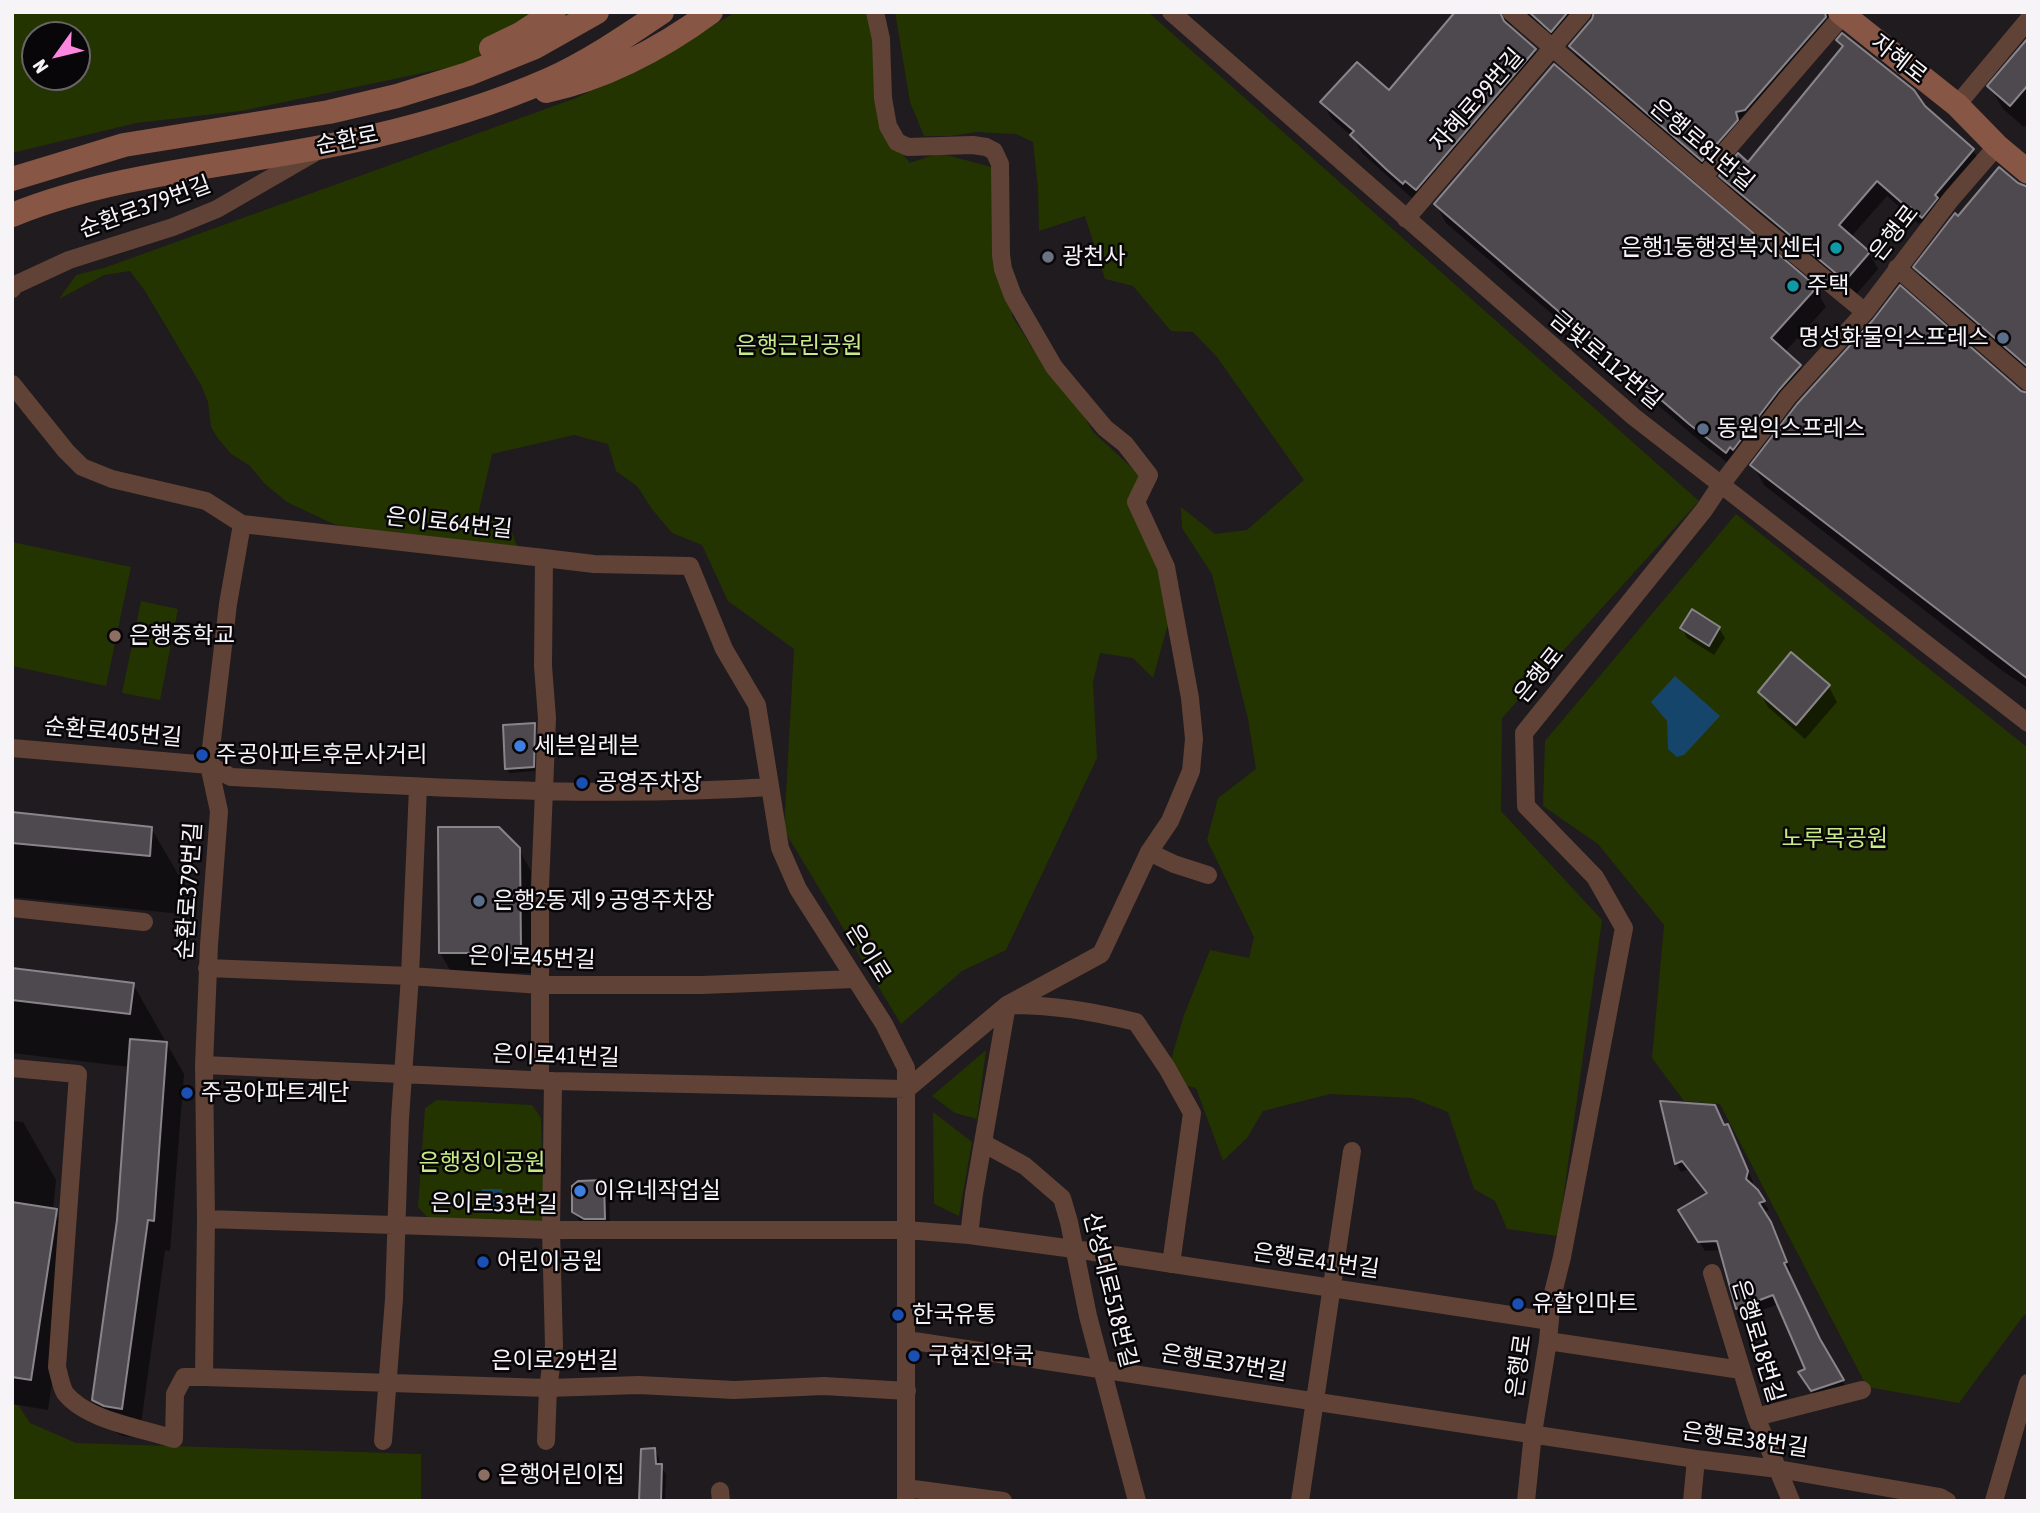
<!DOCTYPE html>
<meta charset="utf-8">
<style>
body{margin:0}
#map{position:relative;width:2040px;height:1513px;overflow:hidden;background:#1f1b1f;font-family:"Asap Condensed",sans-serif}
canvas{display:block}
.frame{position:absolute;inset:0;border:14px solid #f6f4f7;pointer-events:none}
.north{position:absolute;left:21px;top:21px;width:70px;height:70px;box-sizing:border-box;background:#080608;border:2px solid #676568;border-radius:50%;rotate:236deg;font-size:19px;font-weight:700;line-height:28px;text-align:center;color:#f6f4f7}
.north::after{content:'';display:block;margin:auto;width:24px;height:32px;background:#fd86e1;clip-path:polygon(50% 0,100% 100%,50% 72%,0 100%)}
</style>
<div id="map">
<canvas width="2040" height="1513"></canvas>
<div class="frame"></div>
<div class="north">N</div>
</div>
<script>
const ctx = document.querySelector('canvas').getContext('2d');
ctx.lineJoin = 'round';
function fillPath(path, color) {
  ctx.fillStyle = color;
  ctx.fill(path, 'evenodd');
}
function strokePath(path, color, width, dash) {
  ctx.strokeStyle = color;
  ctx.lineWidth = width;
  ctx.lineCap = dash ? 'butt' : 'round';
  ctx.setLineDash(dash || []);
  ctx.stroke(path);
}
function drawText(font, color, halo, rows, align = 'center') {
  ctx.font = font + ' "Asap Condensed","Noto Sans KR",sans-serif';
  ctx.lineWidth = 5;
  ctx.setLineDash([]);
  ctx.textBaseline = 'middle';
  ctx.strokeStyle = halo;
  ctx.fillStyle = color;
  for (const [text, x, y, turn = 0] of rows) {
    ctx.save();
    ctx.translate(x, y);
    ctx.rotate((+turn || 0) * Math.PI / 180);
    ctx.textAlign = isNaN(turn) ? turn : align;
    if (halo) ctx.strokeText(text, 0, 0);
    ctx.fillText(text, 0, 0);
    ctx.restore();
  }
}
const green = new Path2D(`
 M12,12h591l-46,33 -316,66 -105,12 -124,30zM35,35h42v42h-42z
 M736,12h136l20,129 18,22 29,-10 60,16 11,79 2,68 23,36 21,15 37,65 60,55 -13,19 38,82 -25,90 -20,-20 -33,-5 -7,29 4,76 -91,192 -44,21 -61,53 -117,-194 10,-181 -66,-48 -26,-56 -30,-12 -20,-24 -15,-23 -21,-15 -8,-27 -34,-9 -82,19 -14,61 29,4 10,27 -153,-13 -33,-10 -44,-21 -22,-18 -16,-19 -18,-11 -14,-17 -6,-10 -3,-25 -7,-17 -56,-94 -15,-20 -26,4 -45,24 17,-24 28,-7 472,-170 54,-25z
 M895,12h253l551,489 -197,217 -1,93 101,109 -44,316 -51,-7 -12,-28 -21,-12 -26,-77 -36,-14 -82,-4 -67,17 -16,27 -24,23 -27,-73 -31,-7 19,-66 26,-65 39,8 5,-21 -47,-97 11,-42 38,-29 -8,-50 -36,-145 -30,-46 -1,-21 34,27 32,-4 57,-50 -87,-123 -24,-25 -22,-1 -38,-45 -28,-7 -20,-63 -46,15 -1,-43 -5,-46 -17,-8 -40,-2 -26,4h-26l-14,-34z
 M1736,514l292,234v568l-4,-1 -65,88 -92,-16 -147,-283 -36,-3 -32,-43 12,-133 -66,-81 -55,-38 2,-65z
 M12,542l119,25 -25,119 -94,-20z
 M141,601l37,8 -18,91 -38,-7z
 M986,1050l-9,69 -22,-6 -23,-17z
 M437,1100l95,5 9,13 3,109 -113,-6 -13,-14 7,-99z
 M933,1112l39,30 -13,74 -25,-12z
 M12,1404l6,1 12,18 46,20 345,11v47h-409z`);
const water = new Path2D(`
 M1675,676l45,40 -36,39 -7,2 -9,-8 -1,-28 -16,-19z
 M482,1189h20v18l-21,-1z`);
const shadow = new Path2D(`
 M1458,12h371l7,12 -123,153 -132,-113 -10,-17 23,-28 -4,-1 -5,4 -23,26 -45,-30 -7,9 25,23 10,17 -131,133 -52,-47 -9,-16 -21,-18 -10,-17 67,-10z
 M2028,40v83l-4,4 -21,-18 -13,-22z
 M1838,41l86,67 49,42 9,16 -50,67 -12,-11 -1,2 -32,-28 -36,41 18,16 9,16 -23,27 -124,-104 -10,-16 28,-12 94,-115z
 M2018,185l10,3v187l-101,-88 -12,-20 43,-48z
 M1436,204l379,84 11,19 -42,46 16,14 11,18 -74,85 -35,-27 -256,-220z
 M2020,392l8,2v294l-28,-19 -236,-184 -11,-20z
 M1682,628h37l6,10 -11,17 -27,-17z
 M1829,687l8,15 -32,37 -37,-32 -8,-15z
 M534,725l2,4 -1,42 -26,2 -2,-5z
 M12,814l139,14 34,58 -3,28 -170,-17z
 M519,850l12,21v102h-79l-12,-20z
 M12,970l121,14 51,90 -14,177 -5,-1 -26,188 -16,-2 -12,-6 -17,-30 24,-180 12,-153 -118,-14z
 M12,1121l11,1 33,58 -3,30 20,31 -25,169 -36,-6z
 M1724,1127l8,8 21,47 -2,4 18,24 -6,2 13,22 15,37 -3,1 36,78 23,39 -30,11 -16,-27 6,-3 -28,-66 -36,13 -6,-9 -16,-58 -16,1 -25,-40 28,-17 -19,-25 -8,3 -5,-9z
 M603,1182l6,10 1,36 -30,-6 -6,-10z
 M654,1450l5,8 1,8 6,8 -1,27h-24z`);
const building = new Path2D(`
 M1455,12h45l4,9 32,28 -120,141 -11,-9 -2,3 -16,-14 -37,-35 4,-4 -34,-29 37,-40 32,28z
 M1529,12h38v1l-16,19z
 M1594,12h231l1,5 -81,93 -9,2 2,8 -36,41 -133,-115 23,-27z
 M1842,33l72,57 11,16 49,43 -39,46 3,3 -16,20 -12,-11 -1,2 -32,-28 -38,44 31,27 -25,29 -126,-105 19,-23 10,9 95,-116 -7,-6z
 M2028,38v47l-18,21 -23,-20z
 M1554,64l263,223 -46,51 30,27 -22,25 -46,60 -3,-3 -4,6 -37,-29 -255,-220z
 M1999,167l19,16 10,4v180l-115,-100 42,-54 3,3z
 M1900,285l121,106 7,2v286l-278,-214 47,-61 76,-84z
 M1692,609l28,18 -11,19 -29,-18z
 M1791,652l39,33 -34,40 -38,-33z
 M535,723l-1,44 -29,2 -2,-44z
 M12,812l140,15 -2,29 -138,-13z
 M438,827h61l21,21 1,105h-82z
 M12,968l122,15 -4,31 -118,-14z
 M130,1039l37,3 -13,179 -6,-1 -26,189 -18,-3 -12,-6 25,-180z
 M1660,1101l55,4 9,20 4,-1 20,47 -2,8 12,11 7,11 -6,2 12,19 16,40 -3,1 36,76 24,41 -33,11 -13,-19 7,-3 -32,-74 -37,14 -19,-68 -19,1 -20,-32 29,-17 -25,-32 -7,3z
 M604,1180l1,39h-21l-12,-7v-26l6,-5z
 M12,1202l45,7 -26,171 -19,-3z
 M655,1448l1,16h6l-1,37h-22l2,-52z`);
const street = new Path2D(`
 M875,12l6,27 2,59 5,28 9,16 11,5 65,-2 13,2 8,4 6,13 1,91 2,14 10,27 41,71 51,61 20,16 24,31 -13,27 30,65 24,131 4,41 -3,32 -21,50 -21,31 -48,102 -94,51 -100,84
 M1171,12l463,405 394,306
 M1511,12l240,206 114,94
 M1957,105l71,-85
 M1703,177l140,-162
 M1406,219l177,-207
 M1897,268l131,114
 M12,289l3,-4 54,-25 104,-33 44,-18 97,-56
 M12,384l54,67 16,16 30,12 94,22 36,23 -14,80 -19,161 10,46 -10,134 -5,120 2,154 -2,158h-20l-9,17 -1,45c-32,-11 -87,-18 -109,-46 -4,-7 -6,-19 -8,-26l21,-293 -66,-6
 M242,524l302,34 -1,108 4,52 -7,169v193
 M544,558l50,6 96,2 34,83 33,56 23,143 18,41 86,135 22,44v433
 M12,748l197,17 22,12c179,9 360,22 539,10
 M1149,852l25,12 34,11
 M12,908l132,14
 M207,968l203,8 131,9h161l152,-6
 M204,1065l349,16 354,8
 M983,1143l42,23 37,32 7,24 19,94 49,185
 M206,1219l345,11h355l63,5 105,14 476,72
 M969,1235l5,-41 33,-189c48,0 83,6 129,17l31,46 25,45 -21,151
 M1712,1273l44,144 35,84
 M907,1340l789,119 82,10 162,28 7,4
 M1548,1341l193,29
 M204,1377l344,11 91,-3 95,5 90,-4 83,5
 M1756,1417l106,-27
 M383,1441l11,-142 6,-181 10,-142 8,-189
 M546,1441l2,-53 6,-42 -3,-116 2,-149
 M906,1488l97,13
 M720,1491l1,10
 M1300,1501l52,-350
 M1526,1501l7,-68 15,-92 4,-44 10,-40 62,-329 -29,-51 -69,-71 -2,-73 180,-223 16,-24 68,-89 77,-85 86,-113 46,-53
 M1692,1501l4,-42
 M1994,1501l34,-118`);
const secondary = new Path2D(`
 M1840,12l117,93 40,41 31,26
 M491,48l29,-14 34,-22
 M546,91c59,-13 116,-43 165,-79
 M12,179l112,-34 205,-33 68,-16 71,-22 67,-27 62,-35
 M12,215c114,-46 240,-50 358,-78 60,-14 121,-32 178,-57 40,-18 77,-43 114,-68`);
const markers = [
 [1836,248,7,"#0f9aa8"],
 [1048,257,7,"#6b7280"],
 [1793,286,7,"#0f9aa8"],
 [2003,338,7,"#5c6f8a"],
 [1703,429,7,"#5c6f8a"],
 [115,636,7,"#8d6e63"],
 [520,746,7,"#3f7fe0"],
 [202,755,7,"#1a4fb4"],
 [582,783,7,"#1a4fb4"],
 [479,901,7,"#5c6f8a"],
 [187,1093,7,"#1a4fb4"],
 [580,1191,7,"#3f7fe0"],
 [483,1262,7,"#1a4fb4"],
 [1518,1304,7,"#1a4fb4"],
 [898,1315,7,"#1a4fb4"],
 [914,1356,7,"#1a4fb4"],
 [484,1475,7,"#8d6e63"]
];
const streetNames = [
 ["자혜로",1899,59,38],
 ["자혜로99번길",1477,100,-49],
 ["순환로",347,140,-11],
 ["은행로81번길",1702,145,40],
 ["순환로379번길",145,207,-20],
 ["은행로",1894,233,-52],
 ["금빛로112번길",1606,360,40],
 ["은이로64번길",449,523,6],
 ["은행로",1539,675,-51],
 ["순환로405번길",113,732,5],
 ["순환로379번길",189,891,-86],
 ["은이로",868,953,58],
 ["은이로45번길",532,958,2],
 ["은이로41번길",556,1056,2],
 ["은이로33번길",494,1204,1],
 ["은행로41번길",1316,1261,8],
 ["산성대로518번길",1110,1290,76],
 ["은행로18번길",1758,1341,73],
 ["은이로29번길",555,1361],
 ["은행로37번길",1224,1363,9],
 ["은행로",1519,1366,-82],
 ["은행로38번길",1745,1440,8]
];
const poiNames = [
 ["은행1동행정복지센터",1822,248,"right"],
 ["광천사",1062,257],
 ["주택",1807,286],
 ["명성화물익스프레스",1989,338,"right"],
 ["동원익스프레스",1717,429],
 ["은행중학교",129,636],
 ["세븐일레븐",534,746],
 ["주공아파트후문사거리",216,755],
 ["공영주차장",596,783],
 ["은행2동 제 9 공영주차장",493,901],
 ["주공아파트계단",201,1093],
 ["이유네작업실",594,1191],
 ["어린이공원",497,1262],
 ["유할인마트",1532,1304],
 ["한국유통",912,1315],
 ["구현진약국",928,1356],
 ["은행어린이집",498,1475]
];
const parkNames = [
 ["은행근린공원",799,346],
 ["노루목공원",1835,839],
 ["은행정이공원",482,1163]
];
fillPath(green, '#243400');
fillPath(water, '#16456c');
fillPath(shadow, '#0007');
fillPath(building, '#4e494e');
strokePath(building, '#89848a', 2);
strokePath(street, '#614236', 18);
strokePath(secondary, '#875644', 24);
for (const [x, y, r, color] of markers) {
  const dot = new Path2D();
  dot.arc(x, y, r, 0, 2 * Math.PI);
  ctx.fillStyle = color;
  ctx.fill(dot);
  strokePath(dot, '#080608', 2.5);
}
drawText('23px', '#f6f4f7', '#080608', streetNames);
drawText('23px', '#f6f4f7', '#080608', poiNames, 'left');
drawText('23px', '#c6eb86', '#080608', parkNames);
</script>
